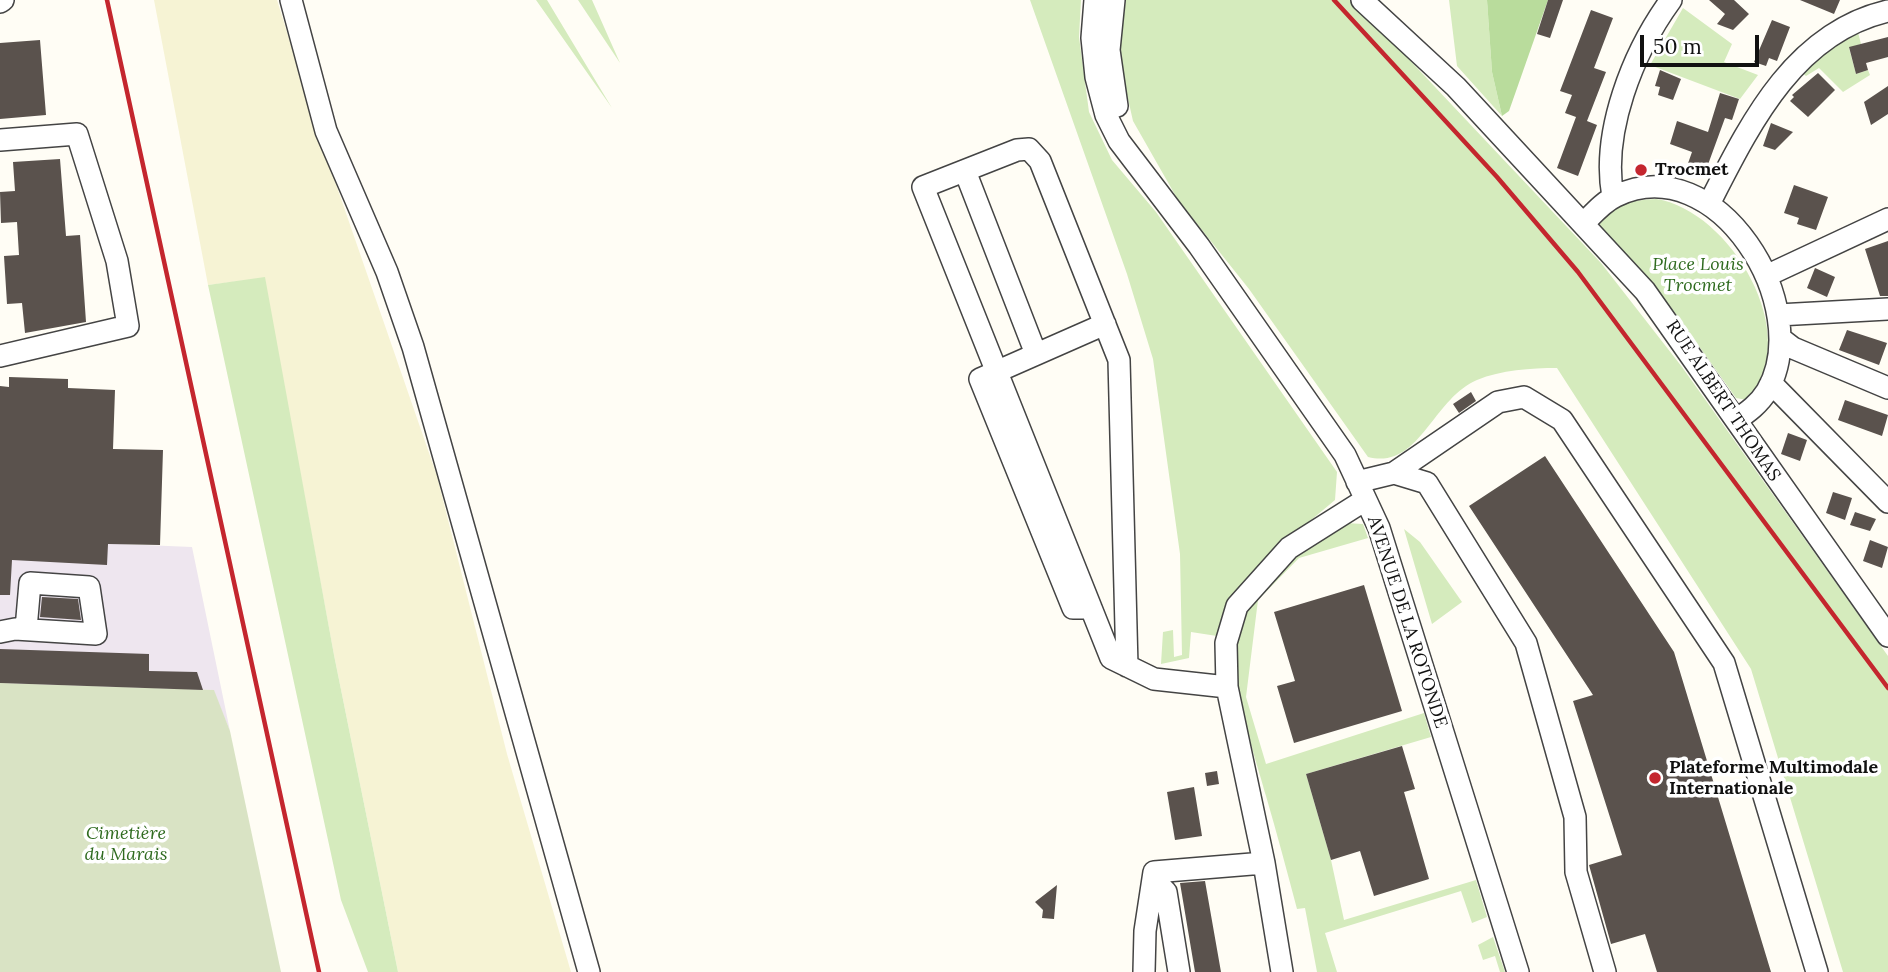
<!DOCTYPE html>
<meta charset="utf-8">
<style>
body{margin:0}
#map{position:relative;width:1888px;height:972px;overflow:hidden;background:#fffdf5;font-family:Lora,serif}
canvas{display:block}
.scale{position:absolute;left:1640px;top:35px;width:119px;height:32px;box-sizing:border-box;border:4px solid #111;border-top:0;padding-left:9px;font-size:21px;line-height:24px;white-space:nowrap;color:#111;-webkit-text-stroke:5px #fff;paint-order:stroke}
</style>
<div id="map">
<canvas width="1888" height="972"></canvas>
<div class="scale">50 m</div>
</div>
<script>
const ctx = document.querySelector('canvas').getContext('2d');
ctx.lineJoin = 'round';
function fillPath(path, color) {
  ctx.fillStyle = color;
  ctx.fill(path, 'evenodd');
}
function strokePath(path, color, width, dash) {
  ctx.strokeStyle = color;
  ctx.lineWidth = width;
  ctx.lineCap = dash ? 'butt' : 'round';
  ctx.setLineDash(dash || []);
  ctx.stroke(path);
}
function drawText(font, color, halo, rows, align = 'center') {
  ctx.font = font + ' Lora,serif';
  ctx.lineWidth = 7;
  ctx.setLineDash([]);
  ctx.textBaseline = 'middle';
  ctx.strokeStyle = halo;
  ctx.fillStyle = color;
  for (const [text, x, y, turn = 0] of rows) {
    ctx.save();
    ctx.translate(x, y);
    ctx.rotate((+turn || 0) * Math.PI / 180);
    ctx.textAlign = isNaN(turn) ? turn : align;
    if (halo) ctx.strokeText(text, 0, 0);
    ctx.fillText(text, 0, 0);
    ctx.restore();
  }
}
const industrial = new Path2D(`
 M0,539l192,8 38,184 -17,-41 -213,-7z`);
const farmland = new Path2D(`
 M154,0h123l44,141 116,335 70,278 64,218h-173l-64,-317 -70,-377 -56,7z`);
const green = new Path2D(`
 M536,0h11l65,108z
 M578,0h14l28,63z
 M1030,0h51l-2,37 10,75 23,48 44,52 181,260 -2,28 -56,47 -62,89 -26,-4 -2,26 -28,6 2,-32 10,-2 1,27 8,-2 -2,-101 -27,-195 -26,-85z
 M1126,0h227l248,263 81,104 206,289v316h-45l-92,-303 -194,-301c-26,0 -56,2 -80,12 -45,19 -57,90 -109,77l-119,-168 -71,-89 -45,-79 -15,-66z
 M1449,0h38l5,72 10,44 -45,-50z
 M1683,8l49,36 -8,18 34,13 -18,24 -90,-34z
 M1858,32l3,12 -12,4 7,26 12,-4 2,5 -27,17 -24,-24 -13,8 -5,-4 32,-25z
 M1656,199c74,11 150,137 91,201l-11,-2 -63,-88 -74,-84c6,-23 35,-26 57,-27z
 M265,277l69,378 64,317h-30l-27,-72 -133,-615z
 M1345,523l18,1 5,14 -69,20 -41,42 -12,97 20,67 158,-51 7,24 -125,37 25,86 13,60 132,-40 11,37 -15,6 -11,-32 -136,42 12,39h-20l-12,-64 -8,1c-10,-38 -20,-75 -31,-113 -15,-56 -51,-148 -12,-200 24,-32 58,-53 91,-73z
 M1404,529l16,13 42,60 -30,22z
 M1493,937l12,35h-5l-5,-16 -12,4 -5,-15z`);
const forest = new Path2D(`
 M1487,0h61l-39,111 -7,5 -10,-44z`);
const cemetery = new Path2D(`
 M0,683l214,7 16,41 51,241h-281z`);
const building = new Path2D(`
 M1548,0h15l-13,38 -13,-4z
 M1709,0h25l15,14 -16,16 -16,-6 8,-10z
 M1800,0h40l-6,14z
 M1591,10l22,8 -19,50 12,4 -19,49 10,4 -19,51 -21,-8 19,-51 -11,-4 7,-18 -12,-4z
 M1772,20l18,7 -13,34 -8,-3 -3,8 -12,-4z
 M1888,37v20l-22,6 2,7 -12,4 -7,-27z
 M40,40l6,75 -46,4v-76z
 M1660,70l21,9 -8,21 -15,-5 2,-8 -5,-1z
 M1818,73l17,17 -27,27 -18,-16 4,-4 -2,-2z
 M1888,86v28l-17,11 -7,-23z
 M1720,93l19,6 -7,21 -7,-2 -19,52 -6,-2 -2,6 -12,-5 6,-17 -22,-8 7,-23 31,11z
 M1771,123l22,9 -18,18 -12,-4z
 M60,159l6,77 14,-1 6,87 -61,11 -3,-30 -15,1 -3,-48 15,-1 -2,-33 -16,1 -1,-31 15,-1 -2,-29z
 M1794,185l34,12 -12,33 -19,-6 2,-6 -15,-5z
 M1888,241v55h-8l-15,-47z
 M1815,268l20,9 -8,20 -20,-9z
 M1847,330l40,13 -8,22 -40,-15z
 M9,377l59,2v9l47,2 -2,59 50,1 -3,95 -52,-1 -1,21 -95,-5 -2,35h-10v-209l9,1z
 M1471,392l5,9 -17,12 -6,-9z
 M1845,400l43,15 -6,21 -44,-16z
 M1788,433l19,7 -7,21 -19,-7z
 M1545,456l129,196 97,320h-114l-12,-38 -34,10 -22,-79 33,-10 -49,-154 20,-6 -124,-189z
 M1833,492l19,6 -7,22 -19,-7z
 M1855,512l21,7 -6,12 -20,-6z
 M1870,540l18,7 -6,21 -19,-7z
 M1364,585l38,126 -108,32 -17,-57 18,-5 -21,-69z
 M42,597l36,2 3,21 -41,-3z
 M0,649l149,5v17l48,1 6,18 -203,-7z
 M1402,746l13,43 -11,3 25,87 -55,17 -14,-45 -29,9 -25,-86z
 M1217,771l2,13 -12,2 -2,-13z
 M1194,787l8,49 -27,4 -8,-48z
 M1205,881l16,91h-26l-15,-89z
 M1057,885l-3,34 -12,-1 1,-8 -8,-8z`);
const minor = new Path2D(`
 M291,0l35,131 61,141 26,75 176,625
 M1095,0l-3,38 4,39 10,38 13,26 80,105 146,209 34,73 139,444
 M1114,0l-5,50 8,56
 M1362,0l94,87 189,204 243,345
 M0,2l3,-2
 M0,140l77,-6 40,127 11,65 -128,30
 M965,171l71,183
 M1613,197c-12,-65 20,-145 58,-197
 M1709,204c40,-78 84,-171 179,-193
 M1583,224c10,-10 20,-22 33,-28 101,-49 200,111 151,195 -8,13 -19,21 -31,29
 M1766,276l122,-57
 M1778,315l110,-6
 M1780,338l13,10 95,40
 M1771,383l117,119
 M1394,473l33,10 99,160 49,174 1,55 29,100
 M1357,482l37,-9 104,-71 26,-5 38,23 162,243 93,309
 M1091,608h-18l-93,-229 125,-55
 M0,632l15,-3 81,5 -7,-47 -59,-4 -4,46
 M1127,666l-8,-306 -79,-199 -11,-12 -12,1 -94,37 188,471 43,21 73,8
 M1153,879l13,13 13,80
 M1144,972l1,-41 9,-59 110,-9
 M1282,972l-18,-109 -37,-176 -1,-44 11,-37 52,-58 76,-48`);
const rail = new Path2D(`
 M107,0l212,972
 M1334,0l163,177 81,95 310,416`);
const markers = [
 [1641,170,7,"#c4262e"],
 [1655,778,7,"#c4262e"]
];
const poiNames = [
 ["Trocmet",1655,170],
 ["Plateforme Multimodale",1669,768],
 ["Internationale",1669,789]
];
const parkNames = [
 ["Place Louis",1698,265],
 ["Trocmet",1698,286],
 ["Cimetière",126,834],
 ["du Marais",126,855]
];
const streetNames = [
 ["RUE ALBERT THOMAS",1723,401,56],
 ["AVENUE DE LA ROTONDE",1407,622,72]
];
fillPath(industrial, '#eee6ef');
fillPath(farmland, '#f6f3d4');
fillPath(green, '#d5ebbd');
fillPath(forest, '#b9dc9c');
fillPath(cemetery, '#d9e3c4');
fillPath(building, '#5a524d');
strokePath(minor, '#444', 24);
strokePath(minor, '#fff', 21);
strokePath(rail, '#c4262e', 4.5);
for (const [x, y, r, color] of markers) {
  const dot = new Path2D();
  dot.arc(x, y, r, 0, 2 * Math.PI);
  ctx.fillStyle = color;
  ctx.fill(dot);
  strokePath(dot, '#fff', 2.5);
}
drawText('bold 18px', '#111', '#fff', poiNames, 'left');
drawText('italic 18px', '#2f6b1f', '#fff', parkNames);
drawText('18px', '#111', '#fff', streetNames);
</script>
